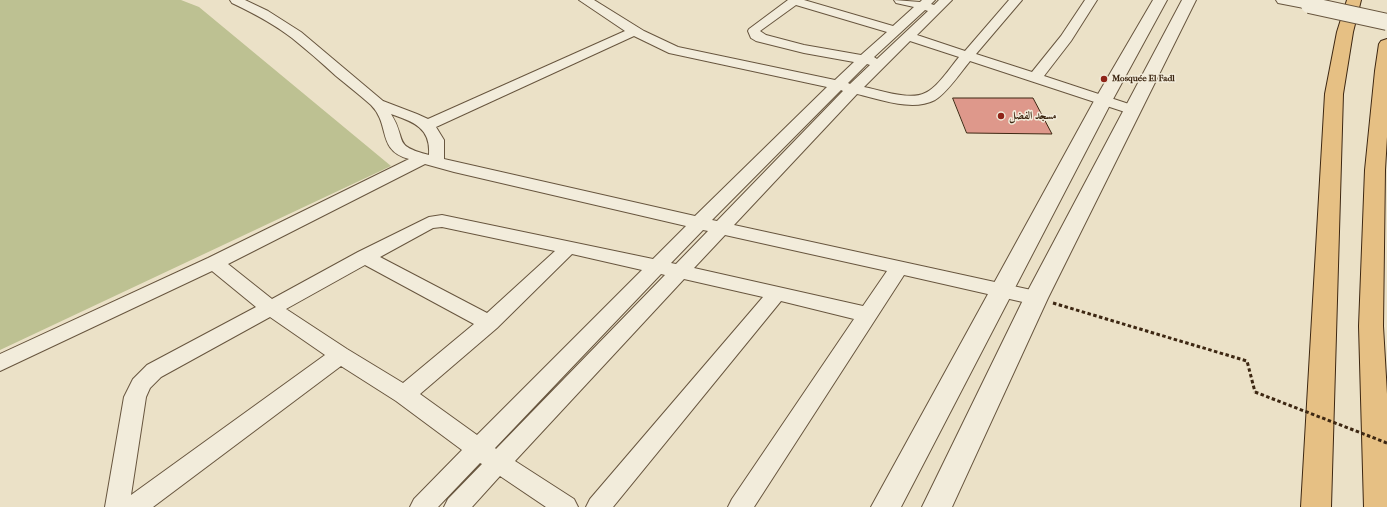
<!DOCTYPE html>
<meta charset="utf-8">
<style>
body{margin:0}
canvas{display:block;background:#ebe1c7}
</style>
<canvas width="1387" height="507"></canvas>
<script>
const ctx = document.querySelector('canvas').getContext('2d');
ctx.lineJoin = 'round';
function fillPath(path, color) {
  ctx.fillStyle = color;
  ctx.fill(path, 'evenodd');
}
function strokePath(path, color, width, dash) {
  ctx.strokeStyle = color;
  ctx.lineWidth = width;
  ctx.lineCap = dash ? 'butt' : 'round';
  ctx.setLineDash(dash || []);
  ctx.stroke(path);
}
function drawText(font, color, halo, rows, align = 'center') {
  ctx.font = font + ' "IM FELL French Canon",Amiri,serif';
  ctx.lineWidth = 3;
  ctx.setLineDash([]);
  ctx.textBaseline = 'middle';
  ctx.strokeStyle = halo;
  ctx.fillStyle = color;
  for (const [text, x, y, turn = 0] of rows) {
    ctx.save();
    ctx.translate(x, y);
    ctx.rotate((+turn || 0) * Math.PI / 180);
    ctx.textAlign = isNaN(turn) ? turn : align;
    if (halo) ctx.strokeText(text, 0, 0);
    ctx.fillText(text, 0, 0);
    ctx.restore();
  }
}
const green = new Path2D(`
 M0,0h181l18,7 192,159 -391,184z`);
const building = new Path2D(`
 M953,98h80l19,36 -85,-1z`);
const path = new Path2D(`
 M1053,303l194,58 8,31`);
const minor = new Path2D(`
 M230,0h15l23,11 33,21 82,69 34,13 11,5 197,-88 -46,-31h15l50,31 34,16 157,33 19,-18 -50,-9 -48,-12 -5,-3 -3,-7 1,-2 39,-29h16l89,26 21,-19 -18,-4 -2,-3 26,2 2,-2h13l-4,4 3,1 5,-5h13l-35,35 48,16 44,-51h13l-46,54 56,18 29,-36 24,-36h12l-26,41 -27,35 94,31 2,3 -2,3 -5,1 -5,-1 -158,-52c-9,11 -23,32 -35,39 -23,12 -55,-1 -78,-6l-123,131 302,66 7,2 3,5 -3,5 -7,2 -132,-30 -150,232h-26l4,-8 122,-180 -73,-18 -168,206h-27l4,-8 173,-202 -79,-18 -169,182 59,38 4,8h-32l-46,-31 -28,31h-28l4,-8 34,-35 -2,-1 -42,44h-28l4,-8 48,-49 -66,-49 -55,-35 -188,141h-48l19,-110 9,-18 14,-14 109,-58 -44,-36 -212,100v-17l208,-96 201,-99c-33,-9 -18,-34 -38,-54 -11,-10 -23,-19 -35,-29 -14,-13 -29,-26 -44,-38 -18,-14 -39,-25 -60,-35zM796,5l91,27 -26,23 -57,-10 -38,-10 -6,-4zM925,10l3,1 -51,48 -3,-2zM634,36l35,17 158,34 -132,129 -251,-57v-19l-8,-13zM910,41l49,16c-9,11 -22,31 -34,36 -15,8 -45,-3 -61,-6zM867,64l3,1 -20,19 -2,-1zM841,90l2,1 -126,130 -5,-1zM391,114c23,8 40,14 38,41 -38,-10 -21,-14 -38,-41zM425,164l29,8 232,54 -33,33 -211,-44 -13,2 -71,35 -86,47 -44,-35zM442,227l113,24 -68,62 -107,-56 53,-29zM703,230l5,1 -32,33 -5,-1zM725,235l162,36 -24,35 -169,-38zM572,254l70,16 -165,165 -57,-41 77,-66zM365,265l109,59 -71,59 -56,-34 -61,-40zM661,274l4,1 -169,174 -1,-1zM270,317l55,38 -194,140 15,-98 4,-9 11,-11z`);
const tertiary = new Path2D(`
 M1153,0h14l-55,101 -211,406h-30l223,-406z
 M1182,0h14l-148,298 -96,209h-30l102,-209z
 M1276,0h30l8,2 2,3 -2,3 -5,1 -31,-6z`);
const motorway = new Path2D(`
 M1347,0h14l-8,32 -10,62 -12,413h-30l24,-413 12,-62z
 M1387,39v98l-2,33 -2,156 4,68v113h-23l-5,-181 6,-156 10,-99 4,-27 2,-3z`);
const pathBridge = new Path2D(`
 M1255,392l132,51`);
const tertiaryBridge = new Path2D(`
 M1309,5l78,17`);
const markers = [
 [1104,79,4,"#8f2418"],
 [1001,116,4,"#8f2418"]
];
const farPoinames = [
 ["Mosquée El Fadl",1112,79]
];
const poiNames = [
 ["مسجد الفضل",1009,116]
];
fillPath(green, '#bdc192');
fillPath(building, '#de988b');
strokePath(building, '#3d2712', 1);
strokePath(minor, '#68563f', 2);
strokePath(tertiary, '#68563f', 2);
strokePath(motorway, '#3d2712', 2);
strokePath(path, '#3d2712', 3, [3.5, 2.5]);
fillPath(minor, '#f2ecdb');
fillPath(tertiary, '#f2ecdb');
fillPath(motorway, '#e6c084');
strokePath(tertiaryBridge, '#68563f', 18, []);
strokePath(pathBridge, '#3d2712', 3, [3.5, 2.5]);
strokePath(tertiaryBridge, '#f2ecdb', 16);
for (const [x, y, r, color] of markers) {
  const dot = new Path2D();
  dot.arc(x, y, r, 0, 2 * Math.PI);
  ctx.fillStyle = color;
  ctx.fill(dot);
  strokePath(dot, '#f2ecdb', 1.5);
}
drawText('bold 9px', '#3d2712', '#f2ecdb', farPoinames, 'left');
drawText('bold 11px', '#3d2712', '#f2ecdb', poiNames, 'left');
</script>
